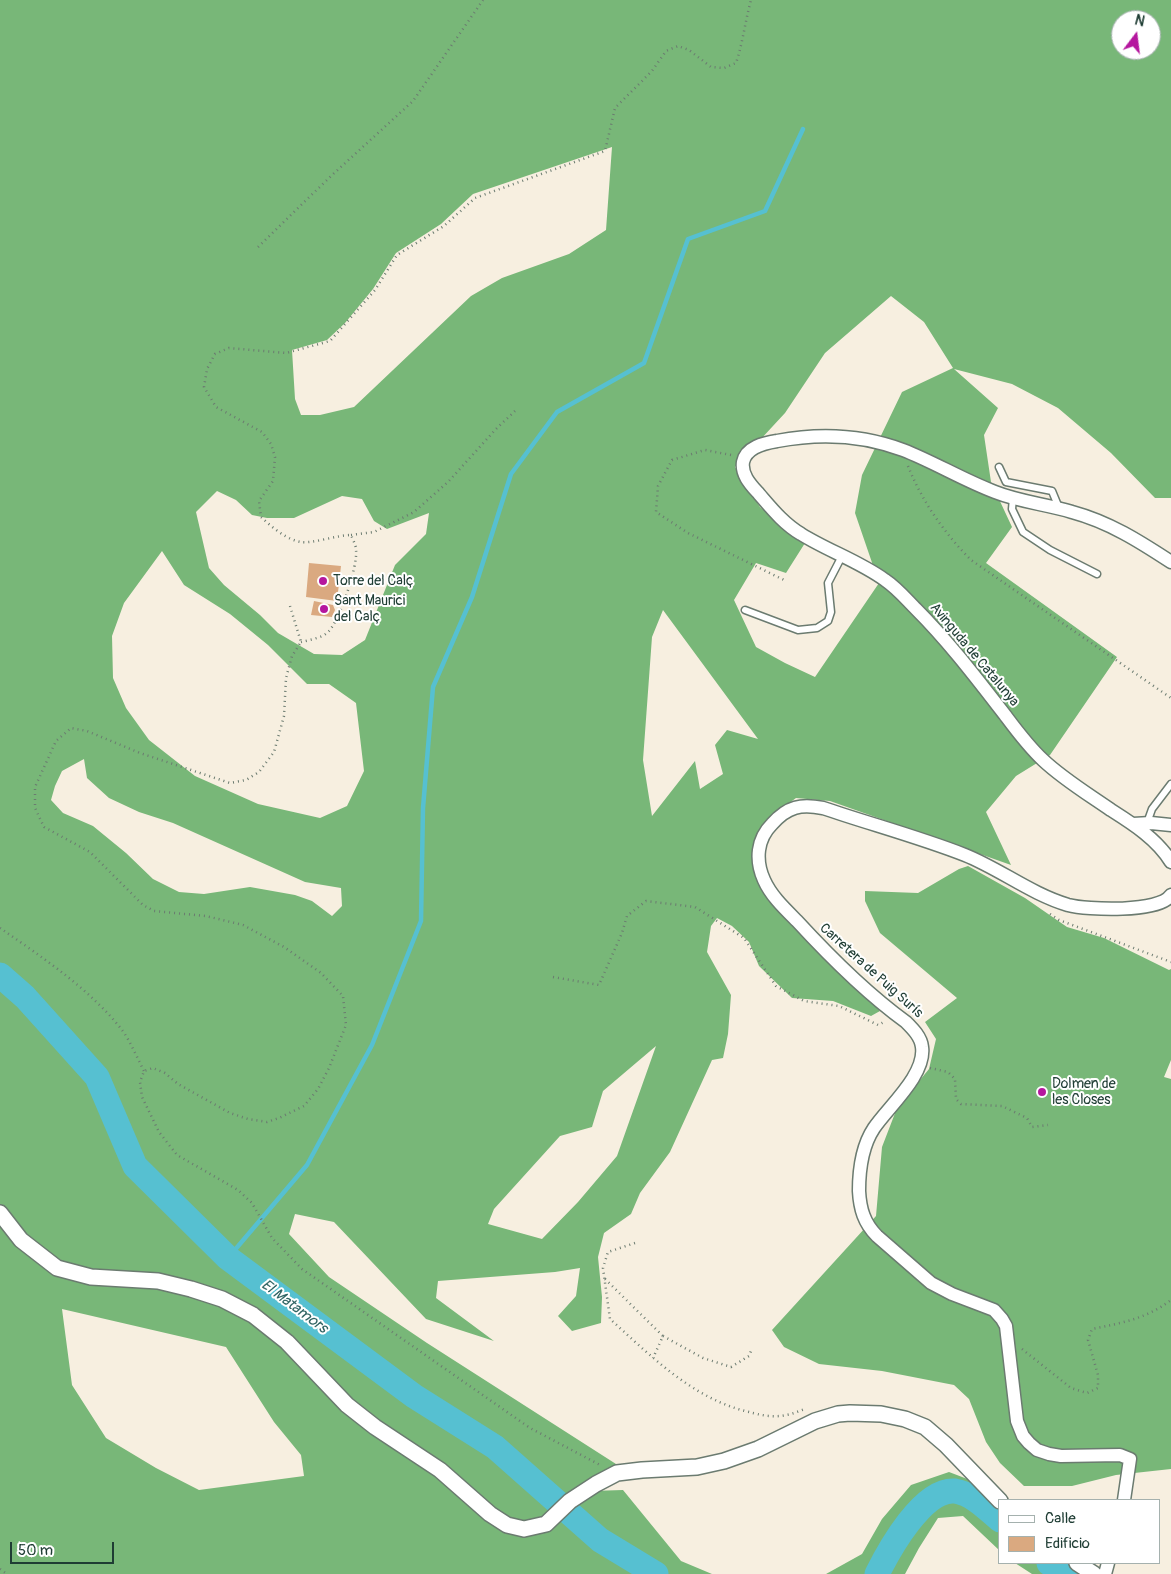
<!DOCTYPE html>
<meta charset="utf-8">
<style>
body{margin:0}
#map{position:relative;width:1171px;height:1574px;overflow:hidden;background:#f7efe0;font-family:Pangolin,sans-serif}
canvas{display:block}
.legend{position:absolute;left:998px;top:1499px;width:162px;height:65px;box-sizing:border-box;background:#fff;border:1px solid #a5b1ae;margin:0;padding:6px 9px;list-style:none;font-size:15px;color:#1f3d34}
.legend li{display:flex;align-items:center;gap:10px;height:25px}
.legend b{width:25px;border:1px solid #a5b1ae}
.north{position:absolute;left:1111px;top:10px;width:50px;height:50px;box-sizing:border-box;background:#fff;border:1px solid #a5b1ae;border-radius:50%;rotate:15deg;font-size:14px;font-weight:700;line-height:20px;text-align:center;color:#1f3d34}
.north::after{content:'';display:block;margin:auto;width:18px;height:22px;background:#b5179e;clip-path:polygon(50% 0,100% 100%,50% 72%,0 100%)}
.scale{position:absolute;left:10px;top:1542px;width:104px;height:22px;box-sizing:border-box;border:2px solid #1f3d34;border-top:0;padding-left:6px;font-size:15px;line-height:18px;white-space:nowrap;color:#1f3d34;-webkit-text-stroke:4px #fff;paint-order:stroke}
</style>
<div id="map">
<canvas width="1171" height="1574"></canvas>
<ul class="legend">
<li><b style="height:6px;background:#fff"></b>Calle</li>
<li><b style="height:14px;background:#daa980"></b>Edificio</li>
</ul>
<div class="north">N</div>
<div class="scale">50 m</div>
</div>
<script>
const ctx = document.querySelector('canvas').getContext('2d');
ctx.lineJoin = 'round';
function fillPath(path, color) {
  ctx.fillStyle = color;
  ctx.fill(path, 'evenodd');
}
function strokePath(path, color, width, dash) {
  ctx.strokeStyle = color;
  ctx.lineWidth = width;
  ctx.lineCap = dash ? 'butt' : 'round';
  ctx.setLineDash(dash || []);
  ctx.stroke(path);
}
function drawText(font, color, halo, rows, align = 'center') {
  ctx.font = font + ' Pangolin,sans-serif';
  ctx.lineWidth = 4;
  ctx.setLineDash([]);
  ctx.textBaseline = 'middle';
  ctx.strokeStyle = halo;
  ctx.fillStyle = color;
  for (const [text, x, y, turn = 0] of rows) {
    ctx.save();
    ctx.translate(x, y);
    ctx.rotate((+turn || 0) * Math.PI / 180);
    ctx.textAlign = isNaN(turn) ? turn : align;
    if (halo) ctx.strokeText(text, 0, 0);
    ctx.fillText(text, 0, 0);
    ctx.restore();
  }
}
const forest = new Path2D(`
 M0,0h1171v498h-16l-44,-45 -53,-45 -46,-24 -58,-15 44,39 -14,27 7,47 21,45 -26,36 131,94 -67,98 -34,21 -30,36 25,53 -181,-64 -34,-3 -27,20 -15,33 10,41 116,119 -9,5 -38,-15 -41,-3 -33,-32 -10,-24 -17,-16 -15,-8 -6,8 -4,26 24,43 -3,39 -5,24 -11,2 -42,92 -30,41 -9,21 -27,19 -6,24 4,40 -1,26 -29,8 -14,-15 18,-20 4,-28 -25,4 -117,9 -2,17 58,43 -68,-22 -92,-97 -39,-8 -6,20 40,43 98,66 189,121 -25,27 32,-1 58,71 31,13h-712zM1121,20h30v30h-30zM612,147l-6,83 -37,24 -67,24 -31,18 -117,111 -34,8h-19l-6,-16 -3,-49 35,-10 18,-17 28,-34 23,-36 45,-29 32,-30zM891,296l33,26 29,46 -51,24 -40,83 -7,38 24,70 -64,94 -30,-14 -29,-16 -22,-47 22,-37 30,10 19,-30 -45,-36 -25,-40 50,-54 40,-60zM217,491l19,9 16,15 15,3h27l48,-22 20,3 12,22 13,8 42,-16 -3,21 -31,31 -30,75 -23,15 -28,-1 -36,-21 -18,-18 -36,-30 -15,-17 -13,-56zM162,551l22,34 46,29 38,31 39,39h22l27,19 8,68 -17,35 -27,12 -62,-14 -63,-28 -46,-36 -23,-32 -13,-30 -1,-42 12,-33zM663,610l95,129 -31,-9 -12,15 8,29 -23,15 -5,-28 -43,55 -9,-56 9,-123zM84,759l3,19 22,20 30,14 34,11 132,59 36,6 1,18 -10,10 -20,-15 -17,-6 -45,-8 -46,7 -25,-2 -26,-13 -27,-26 -33,-27 -30,-13 -12,-13 4,-14 7,-15zM656,1046l-39,110 -39,46 -36,37 -54,-15 6,-15 66,-73 32,-9 11,-36zM62,1309l164,38 48,75 27,33 3,21 -105,14 -43,-22 -50,-30 -34,-53z
 M968,866l57,32 42,29 37,11 65,32 2,-1v91l-7,17 7,2v390l-55,6 -44,11h-48l-24,-23 -14,-21 -17,-43 -15,-14 -72,-14 -63,-7 -35,-17 -12,-17 104,-114 6,-69 15,-39 32,-39 7,-30 -11,-17 32,-24 -77,-65 -15,-32v-10l53,2 41,-24z
 M949,1472l21,8 30,27v44l-37,-35 -25,2 -19,30 -14,26h-79l36,-20 20,-35 29,-34z
 M1015,1563h53l16,11h-52z`);
const stream = new Path2D(`
 M228,1258l79,-93 65,-120 49,-124 2,-113 10,-121 39,-90 39,-123 46,-62 87,-49 44,-124 77,-28 38,-82`);
const river = new Path2D(`
 M0,975l25,22 72,80 38,89 93,92 186,138 81,51 105,93 56,34
 M1049,1563l18,11
 M877,1574c12,-24 46,-86 78,-83 18,3 32,18 45,29`);
const building = new Path2D(`
 M309,563l32,3 -4,35 -31,-4z
 M314,601l19,4 2,5 -3,7 -21,-2z`);
const path = new Path2D(`
 M258,247l73,-71 82,-75 70,-101
 M731,455l-26,-5 -33,10 -14,26 -2,26 32,21 96,47
 M908,466c14,35 36,67 63,94l200,138
 M351,535l23,-3 40,-20 34,-30 48,-53 19,-18
 M290,606l11,36 -9,14 -6,22 -2,38 -10,36 -15,20 -13,8 -16,3 -90,-30 -53,-22 -16,-3 -15,13 -21,46v21l9,19 46,25 53,53 11,6 52,5 37,9 41,22 37,26 22,23 3,29 -17,43 -11,21 -14,17 -25,12 -12,4 -19,-3 -18,-6 -52,-29 -13,-11 -12,-5 -9,3 -4,11 2,15 17,35 18,23 61,35 14,13 20,35 30,31 228,159 72,38
 M301,642c8,-2 22,-4 28,-11 11,-12 29,-65 27,-81 0,-5 -3,-10 -5,-15 -13,0 -40,9 -50,7 -16,-3 -29,-15 -40,-25l-2,-16 14,-20 2,-24 -4,-13 -9,-12 -46,-25 -12,-20 3,-18 8,-15 14,-6 57,5 44,-12 45,-51 22,-35 47,-29 31,-28 130,-47 10,-43 37,-37 14,-20 12,-5 11,4 22,17 13,1 12,-5c7,-21 9,-41 15,-63
 M1050,914l9,6 112,42
 M0,928c42,29 91,62 122,102 9,12 15,28 22,41
 M553,977l46,8 23,-52 5,-17 19,-15 49,6 49,31 32,48 28,15 35,5 39,19 6,-3
 M930,1068l18,4 7,7 1,20 5,5 41,2 25,12 5,9 16,-2
 M635,1243l-27,9 -5,16 7,51c41,37 83,80 139,93 11,3 25,6 37,3 7,-1 13,-4 19,-6
 M605,1279l58,57 -10,22
 M663,1336l40,22 28,9 18,-11 2,-5
 M1022,1349l49,39 16,5 11,-5v-13l-10,-35 4,-11c29,-6 54,-10 79,-29
 M0,1569l7,5`);
const service = new Path2D(`
 M999,467l7,15 46,9 7,17
 M1013,498l-1,11 11,23 27,18 47,24
 M745,610l53,20 19,-2 11,-7 3,-9 -3,-29 14,-27
 M1147,823l5,-14 19,-25`);
const minor = new Path2D(`
 M1171,562c-32,-21 -62,-40 -99,-50 -26,-8 -52,-10 -77,-20 -32,-12 -61,-30 -92,-42 -40,-15 -84,-17 -126,-9 -13,2 -31,6 -34,21 -2,13 8,23 16,32 13,15 25,30 42,40 27,17 58,27 84,46 12,8 21,19 31,29 33,33 61,70 89,106 12,16 23,31 38,45 20,19 45,34 68,50 22,14 46,29 60,52
 M1133,824l18,-1 20,2
 M1124,1500l6,-41 -10,-4 -59,1 -12,-2 -12,-4 -8,-7 -6,-7 -6,-15 -11,-95 -4,-7 -8,-9 -42,-16 -21,-11 -54,-47c-13,-13 -17,-27 -18,-45 0,-21 3,-45 15,-63 14,-21 52,-53 48,-81 -1,-10 -9,-18 -16,-25 -40,-29 -75,-64 -109,-101 -12,-12 -26,-25 -33,-41 -9,-20 -7,-41 8,-56 16,-18 29,-20 51,-16 47,16 96,29 142,47 35,14 66,39 103,50 19,5 92,8 103,-10
 M1105,1574l3,-11`);
const tertiary = new Path2D(`
 M0,1213l21,27 36,28 34,9 67,4 33,8 31,10 31,16 34,27 60,63 28,22 65,43 50,44 17,11 17,4 22,-5 24,-23 26,-17 21,-11 25,-3 55,-3 27,-6 34,-12 57,-28 23,-7 12,-1 31,1 24,5 20,8 21,18 54,56
 M1077,1563l17,11`);
const markers = [
 [323,581,5,"#b5179e"],
 [324,609,5,"#b5179e"],
 [1042,1092,5,"#b5179e"]
];
const poiNames = [
 ["Torre del Calç",333,581],
 ["Sant Maurici",334,601],
 ["del Calç",334,617],
 ["Dolmen de",1052,1084],
 ["les Closes",1052,1100]
];
const streetNames = [
 ["Avinguda de Catalunya",974,655,50],
 ["Carretera de Puig Surís",871,971,42]
];
const waterNames = [
 ["El Matamors",294,1307,37]
];
fillPath(forest, '#78b778');
strokePath(stream, '#56c0d1', 4.5);
strokePath(river, '#56c0d1', 25);
fillPath(building, '#daa980');
strokePath(service, '#6b7b70', 9);
strokePath(minor, '#6b7b70', 15);
strokePath(tertiary, '#6b7b70', 18);
strokePath(path, '#6b7b70', 2.5, [1, 4]);
strokePath(service, '#fff', 6);
strokePath(minor, '#fff', 12);
strokePath(tertiary, '#fff', 15);
for (const [x, y, r, color] of markers) {
  const dot = new Path2D();
  dot.arc(x, y, r, 0, 2 * Math.PI);
  ctx.fillStyle = color;
  ctx.fill(dot);
  strokePath(dot, '#fff', 2);
}
drawText('14px', '#1f3d34', '#fff', poiNames, 'left');
drawText('14px', '#1f3d34', '#fff', streetNames);
drawText('italic 15px', '#306463', '#fff', waterNames);
</script>
